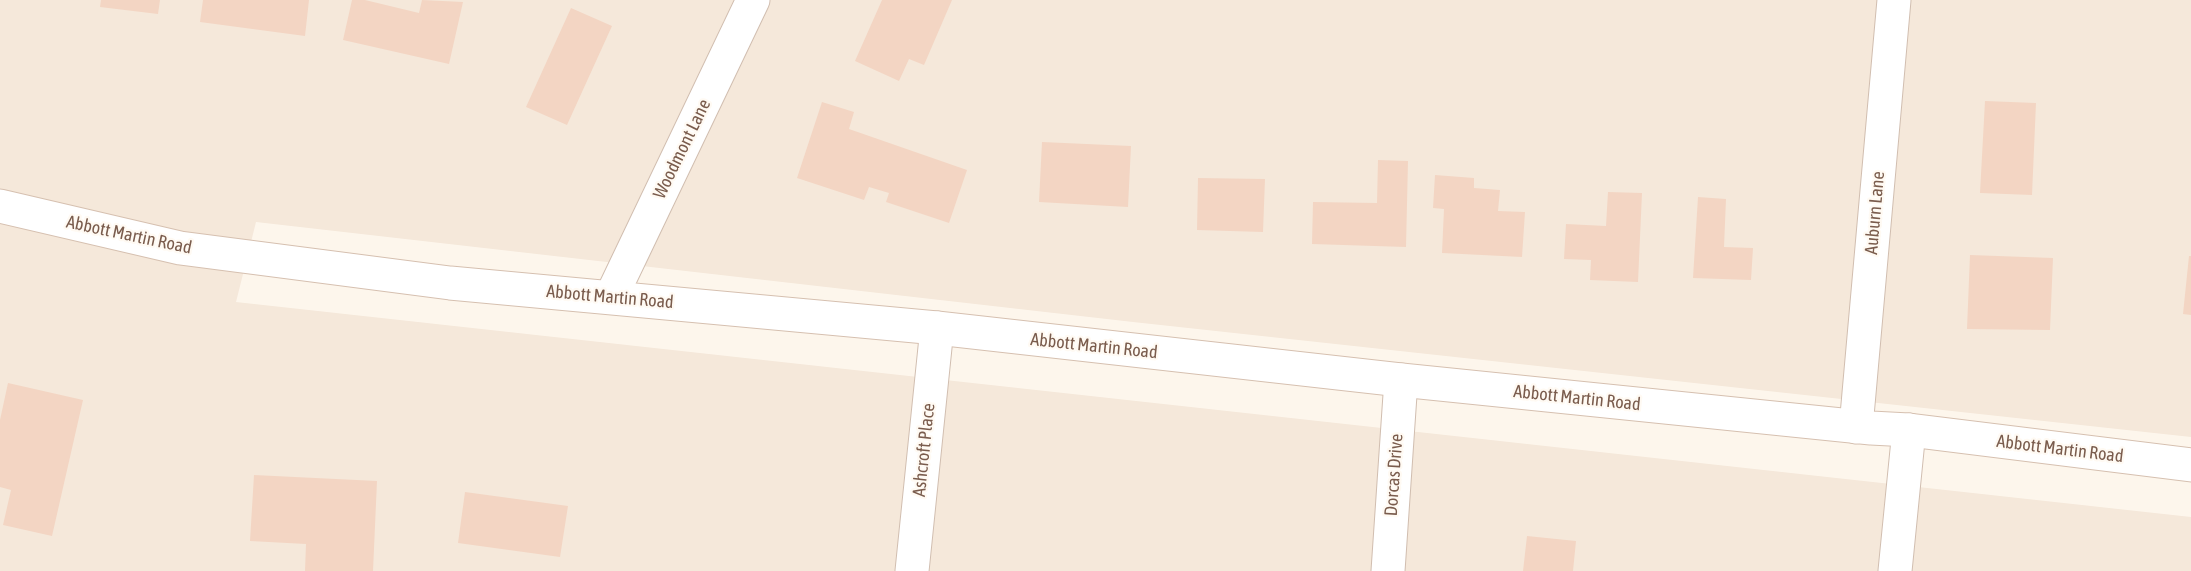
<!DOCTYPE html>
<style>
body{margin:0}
canvas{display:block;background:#fdf6ec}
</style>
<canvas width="2191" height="571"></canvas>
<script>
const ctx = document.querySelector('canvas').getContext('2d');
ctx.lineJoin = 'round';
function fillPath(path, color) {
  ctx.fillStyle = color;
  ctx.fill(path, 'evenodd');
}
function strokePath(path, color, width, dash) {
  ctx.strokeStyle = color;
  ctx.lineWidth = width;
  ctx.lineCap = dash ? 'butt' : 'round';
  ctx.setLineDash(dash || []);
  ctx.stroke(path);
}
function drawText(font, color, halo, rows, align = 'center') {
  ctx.font = font + ' "Asap Condensed",sans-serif';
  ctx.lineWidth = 4.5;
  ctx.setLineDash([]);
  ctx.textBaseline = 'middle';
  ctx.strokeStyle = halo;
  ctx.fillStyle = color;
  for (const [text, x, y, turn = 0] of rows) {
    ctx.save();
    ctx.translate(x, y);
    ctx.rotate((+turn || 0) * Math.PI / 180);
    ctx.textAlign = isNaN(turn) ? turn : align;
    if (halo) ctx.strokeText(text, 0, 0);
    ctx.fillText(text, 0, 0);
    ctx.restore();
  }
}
const residential = new Path2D(`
 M0,0h2191v437l-1058,-115 -877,-100 -20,80 1955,215v54h-2191z`);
const building = new Path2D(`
 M101,0h59l-2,14 -58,-7z
 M203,0h106l-4,36 -105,-14z
 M352,0h13l54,13 3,-13 41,2 -14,62 -106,-24z
 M882,0h70l-28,65 -15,-6 -10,22 -44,-20z
 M571,8l41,18 -45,99 -41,-18z
 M1985,101l51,2 -4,92 -52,-2z
 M822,102l32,10 -5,17 118,41 -18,53 -63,-21 3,-9 -20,-6 -5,13 -67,-22z
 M1042,142l89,4 -3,61 -89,-5z
 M1378,160l30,1 -2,86 -94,-3 1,-42 64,1z
 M1435,175l39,3v10l26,2 -2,21 27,1 -3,45 -80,-4 2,-44 -11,-1z
 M1198,178l67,1 -2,53 -66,-2z
 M1608,192l34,1 -4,89 -48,-2 1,-20 -27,-1 2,-35 40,2z
 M1698,197l28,2 -2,48 29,1 -2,32 -58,-2z
 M1970,255l83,3 -3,72 -83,-1z
 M2189,256h2v59l-8,-1z
 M8,383l75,17 -31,136 -49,-11 8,-35 -11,-3v-67z
 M254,475l123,6 -4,90h-68l1,-27 -56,-3z
 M465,492l103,14 -8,51 -102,-14z
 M1527,536l49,5 -3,30h-50z`);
const minor = new Path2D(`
 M611,297l142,-297
 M1856,427l38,-427
 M912,571l25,-243
 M1388,571l13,-191
 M1895,571l14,-141`);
const secondary = new Path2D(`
 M0,206l180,42 270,35 487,45 464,52 470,48 38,2 282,35`);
const streetNames = [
 ["Woodmont Lane",682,149,-64],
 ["Auburn Lane",1875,213,-85],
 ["Abbott Martin Road",129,235,12],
 ["Abbott Martin Road",610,297,5],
 ["Abbott Martin Road",1094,346,6],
 ["Abbott Martin Road",1577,398,6],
 ["Abbott Martin Road",2060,449,7],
 ["Ashcroft Place",924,450,-84],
 ["Dorcas Drive",1394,475,-86]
];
fillPath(residential, '#f5e8da');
fillPath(building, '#f3d5c3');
strokePath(minor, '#d1beb0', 35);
strokePath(secondary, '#d6c0b0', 35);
strokePath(minor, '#fff', 33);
strokePath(secondary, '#fff', 33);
drawText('18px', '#7a5c4d', '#fffaf3', streetNames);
</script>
